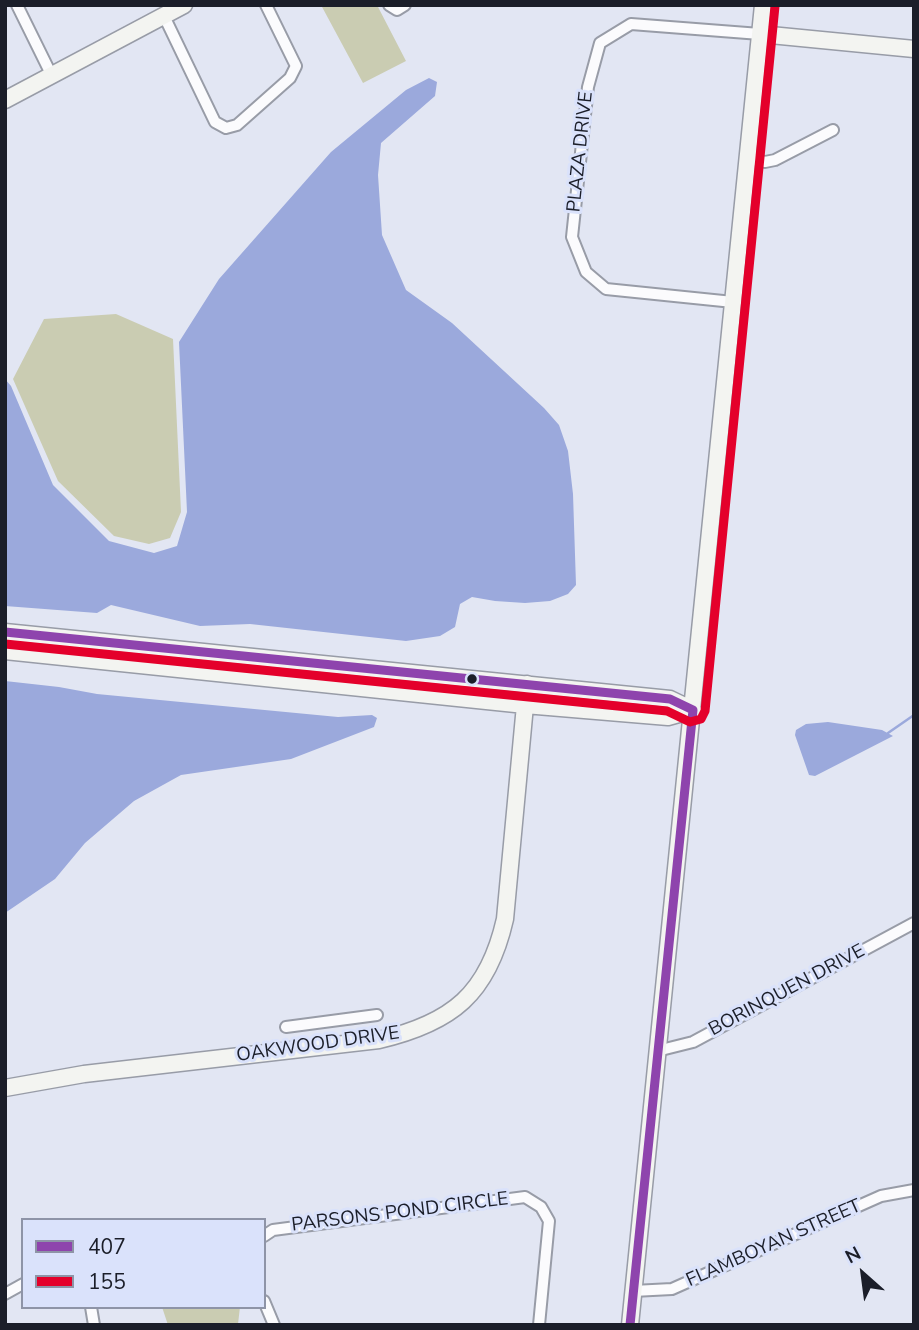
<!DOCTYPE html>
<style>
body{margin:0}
#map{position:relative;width:919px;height:1330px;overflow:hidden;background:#e2e6f3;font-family:"Nunito Sans",sans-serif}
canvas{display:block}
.frame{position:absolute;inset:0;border:7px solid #1b1e29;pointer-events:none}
.legend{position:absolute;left:21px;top:1218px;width:245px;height:91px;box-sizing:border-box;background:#dae2fb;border:2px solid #8e94a7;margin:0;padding:9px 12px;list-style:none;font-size:21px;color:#1b1e29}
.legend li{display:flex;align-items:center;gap:14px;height:35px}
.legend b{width:35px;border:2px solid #8e94a7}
.north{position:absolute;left:828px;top:1239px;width:70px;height:70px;-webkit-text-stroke:5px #dae2fb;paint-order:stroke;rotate:332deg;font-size:19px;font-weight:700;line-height:28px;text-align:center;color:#1b1e29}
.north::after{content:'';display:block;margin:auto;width:24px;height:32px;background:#1b1e29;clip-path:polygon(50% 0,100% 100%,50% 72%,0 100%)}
</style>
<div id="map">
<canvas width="919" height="1330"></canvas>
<div class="frame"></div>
<ul class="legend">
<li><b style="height:9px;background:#8e44ad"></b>407</li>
<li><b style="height:9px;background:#e4002b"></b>155</li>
</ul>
<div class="north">N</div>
</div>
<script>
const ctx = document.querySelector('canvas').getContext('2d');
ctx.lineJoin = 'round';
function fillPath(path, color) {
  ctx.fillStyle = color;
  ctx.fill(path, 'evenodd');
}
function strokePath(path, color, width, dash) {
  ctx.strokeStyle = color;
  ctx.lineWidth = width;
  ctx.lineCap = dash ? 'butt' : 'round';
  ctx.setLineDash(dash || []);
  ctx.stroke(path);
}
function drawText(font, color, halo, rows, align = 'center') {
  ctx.font = font + ' "Nunito Sans",sans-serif';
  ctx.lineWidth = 6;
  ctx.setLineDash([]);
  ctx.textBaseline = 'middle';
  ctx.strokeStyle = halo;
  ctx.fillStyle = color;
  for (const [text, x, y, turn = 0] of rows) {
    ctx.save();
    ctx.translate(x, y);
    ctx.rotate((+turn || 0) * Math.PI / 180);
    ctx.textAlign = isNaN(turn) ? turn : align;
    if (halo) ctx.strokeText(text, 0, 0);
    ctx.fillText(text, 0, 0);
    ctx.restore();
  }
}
const green = new Path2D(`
 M321,5h56l29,56 -43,22z
 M116,314l57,25 8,173 -11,26 -21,6 -35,-8 -56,-55 -45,-102 31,-60z
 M162,1307h78l-2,17 -70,1z`);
const water = new Path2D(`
 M429,78l8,4 -2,14 -54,47 -3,32 4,60 24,55 46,33 92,85 15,17 9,26 5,43 3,91 -8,9 -18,7 -25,2 -30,-2 -23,-4 -12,7 -5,23 -15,9 -34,5 -156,-17 -50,2 -89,-21 -14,8 -92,-7v-227l6,7 42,99 56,56 45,12 23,-7 10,-34 -8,-170 40,-63 112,-127 75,-62z
 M5,681l54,6 38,7 241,23 34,-2 5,3 -3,9 -83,32 -110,16 -47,26 -49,42 -30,36 -50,34z
 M828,722l54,8 11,6 -78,40 -6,-1 -14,-40 1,-5 10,-6z`);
const stream = new Path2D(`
 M888,733l26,-18`);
const street = new Path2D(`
 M17,5l35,71
 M389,5l8,5 8,-5
 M164,16l51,106 11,6 11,-3 53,-47 6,-12 -30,-61
 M746,158l19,4 10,-2 58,-30
 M733,302l-127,-13 -20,-17 -14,-35 16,-150 12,-44 31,-19 129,10
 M286,1027l91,-12
 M657,1051l36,-9 221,-119
 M264,1236l9,-6 252,-33 16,10 8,14 -10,104
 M633,1291l39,-2 209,-93 33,-6
 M5,1294l18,-10
 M264,1301l10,24
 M91,1307l3,18`);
const secondary = new Path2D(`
 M760,34l154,15
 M5,100l179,-95
 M5,632l665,67 23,11
 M5,651l520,54 143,12 25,-7
 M5,1088l79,-14 295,-34c73,-17 109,-46 126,-121l22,-235
 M630,1325l133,-1320`);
const bus1 = new Path2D(`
 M5,632l665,67 23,11
 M630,1325l63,-615`);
const bus2 = new Path2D(`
 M5,644l662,67 23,11 11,-3 4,-8 70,-705`);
const markers = [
 [472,679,6,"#1b1e29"]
];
const streetNames = [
 ["PLAZA DRIVE",581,152,-84],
 ["BORINQUEN DRIVE",787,991,-28],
 ["OAKWOOD DRIVE",318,1045,-8],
 ["PARSONS POND CIRCLE",400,1213,-7],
 ["FLAMBOYAN STREET",774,1244,-24]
];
fillPath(green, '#caccb2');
fillPath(water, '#9ba9dc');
strokePath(stream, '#9ba9dc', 2.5);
strokePath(street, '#989ca7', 14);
strokePath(secondary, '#989ca7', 19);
strokePath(street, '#fbfbfd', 10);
strokePath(secondary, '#f3f4f1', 16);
strokePath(bus1, '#8e44ad', 9);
strokePath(bus2, '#e4002b', 9);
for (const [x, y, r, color] of markers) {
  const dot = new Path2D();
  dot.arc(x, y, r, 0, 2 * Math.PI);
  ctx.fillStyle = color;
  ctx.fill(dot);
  strokePath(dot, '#dae2fb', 2.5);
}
drawText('19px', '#1b1e29', '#dae2fb', streetNames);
</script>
